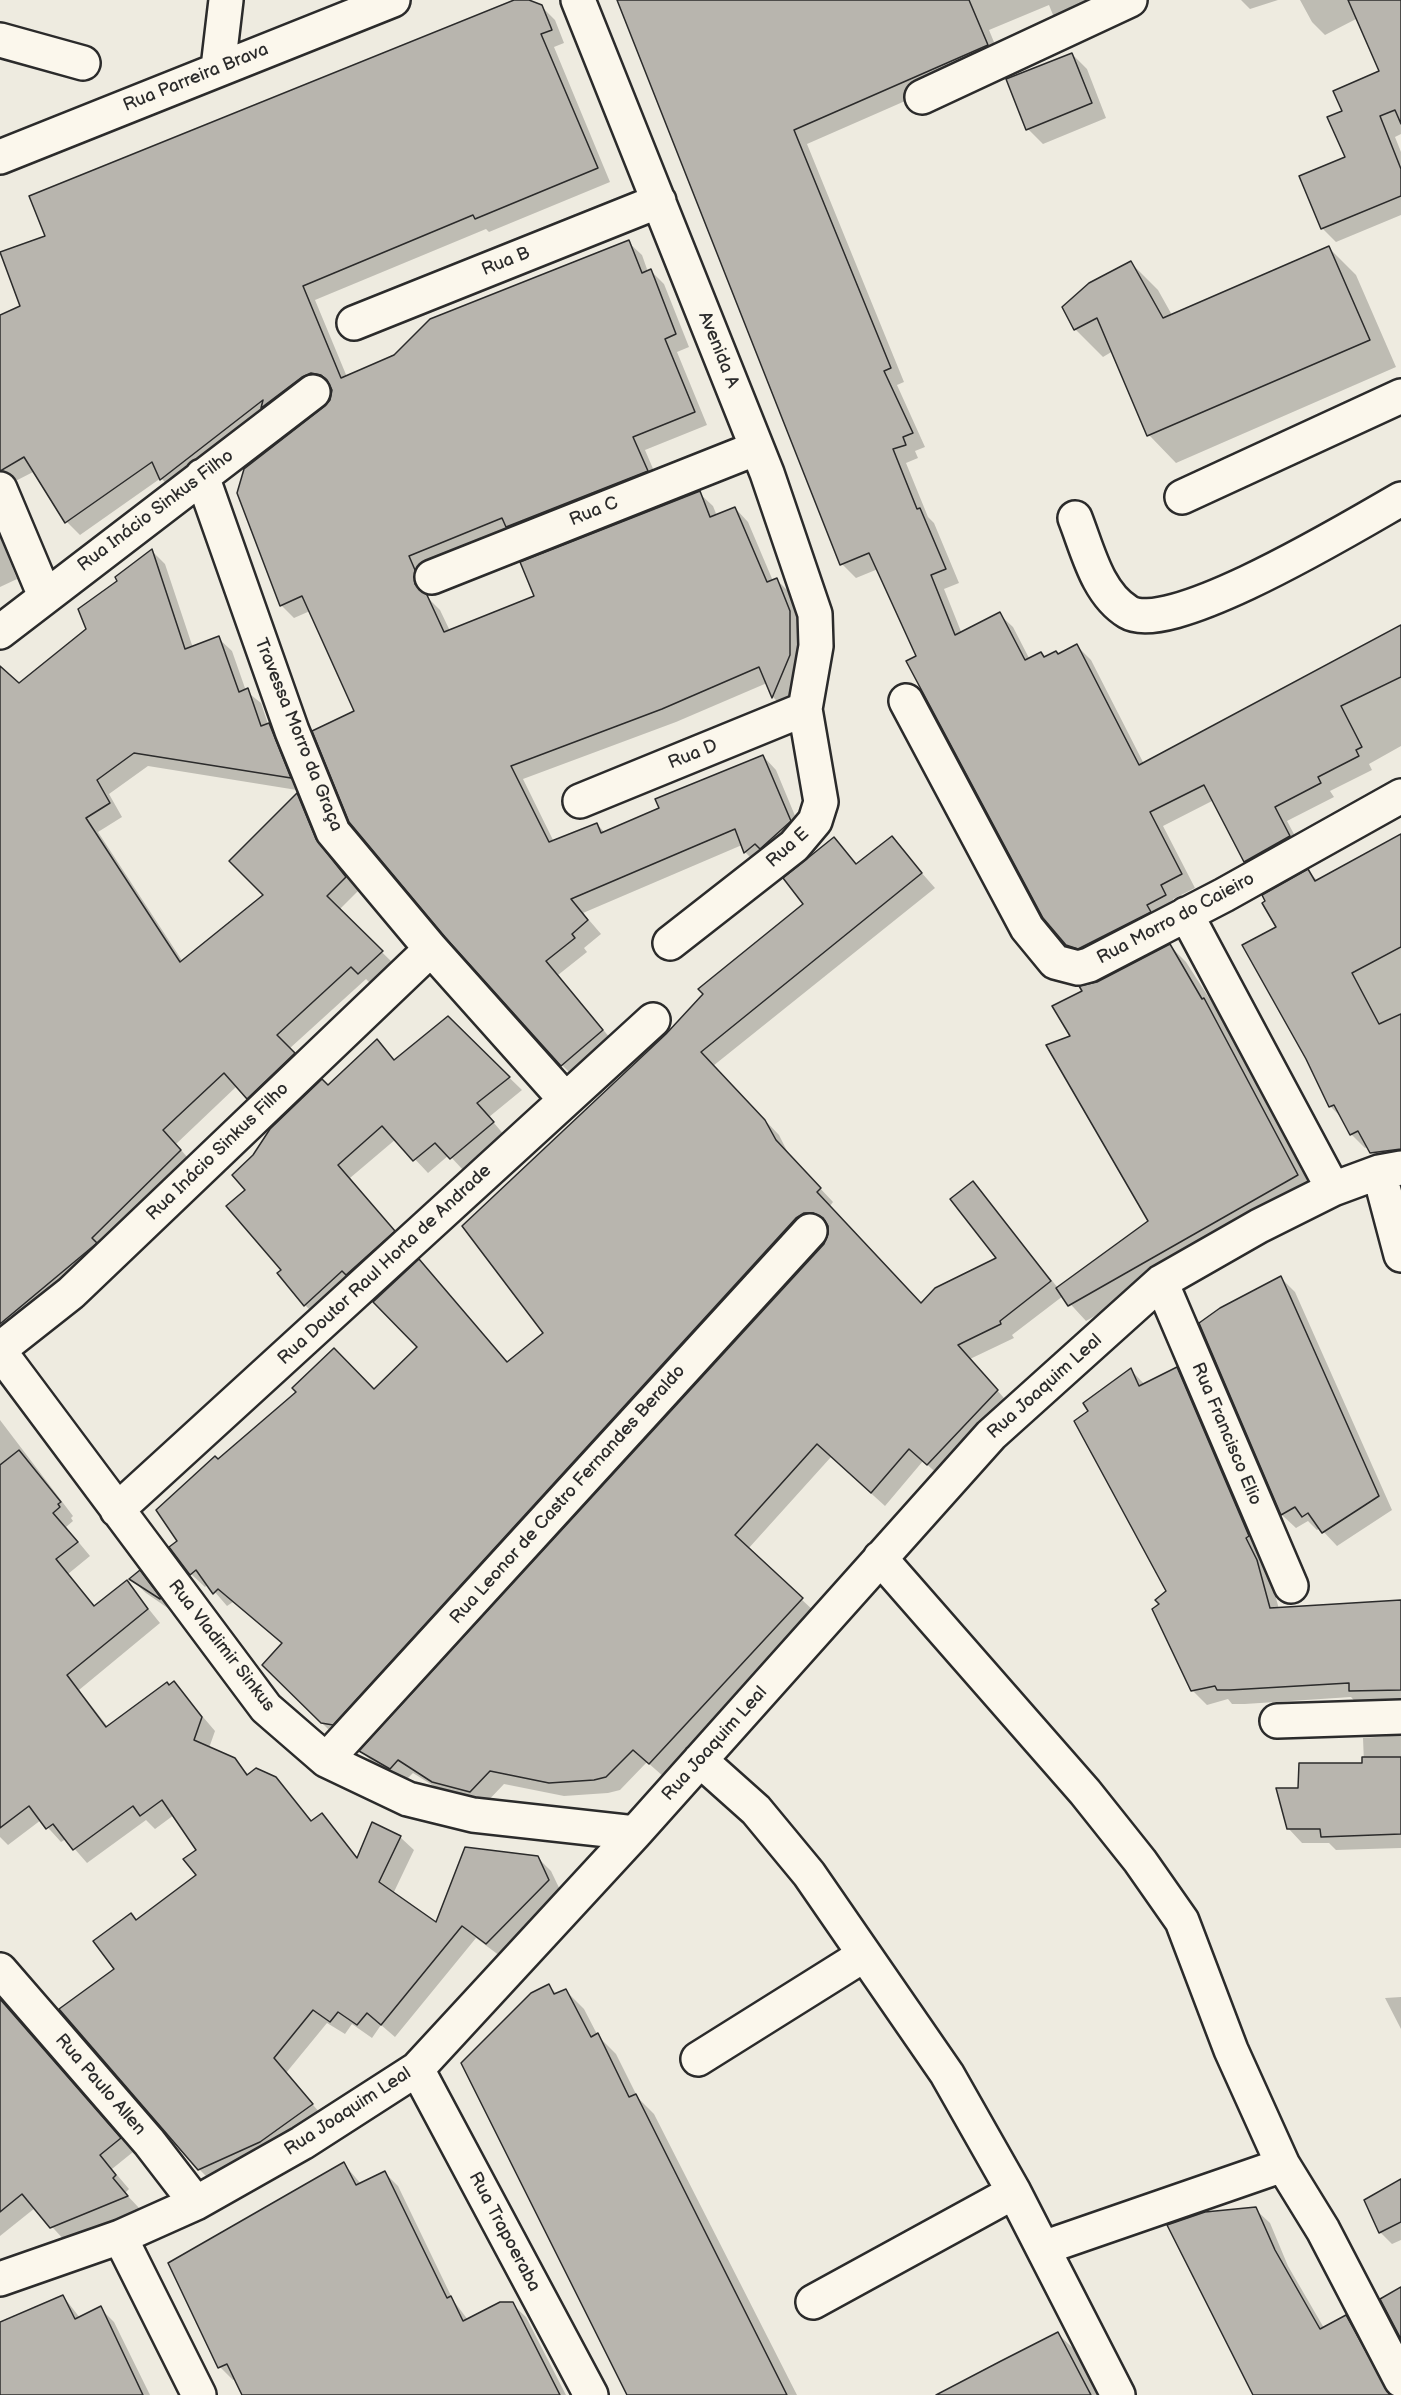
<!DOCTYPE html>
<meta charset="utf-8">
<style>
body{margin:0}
canvas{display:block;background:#eeebe0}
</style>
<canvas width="1401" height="2395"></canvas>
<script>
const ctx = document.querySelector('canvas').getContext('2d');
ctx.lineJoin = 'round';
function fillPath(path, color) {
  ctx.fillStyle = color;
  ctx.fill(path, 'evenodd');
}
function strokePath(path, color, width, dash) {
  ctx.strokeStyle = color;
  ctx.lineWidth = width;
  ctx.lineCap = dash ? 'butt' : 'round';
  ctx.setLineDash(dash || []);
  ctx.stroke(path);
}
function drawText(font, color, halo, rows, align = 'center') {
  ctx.font = font + ' "Balsamiq Sans",sans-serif';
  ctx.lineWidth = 5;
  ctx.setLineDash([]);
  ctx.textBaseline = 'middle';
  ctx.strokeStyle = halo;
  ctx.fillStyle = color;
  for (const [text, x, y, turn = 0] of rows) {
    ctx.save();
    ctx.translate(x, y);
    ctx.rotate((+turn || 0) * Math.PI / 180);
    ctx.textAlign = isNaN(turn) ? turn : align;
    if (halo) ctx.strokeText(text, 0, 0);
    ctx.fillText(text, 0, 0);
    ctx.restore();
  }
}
const shadow = new Path2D(`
 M519,0l22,6 14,14 9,23 -10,4 56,135 -121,50 -3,-3 -171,71 32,77 281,-135 14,13 6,17 3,-1 13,13 25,63 -12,5 30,73 -62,25 15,35 -232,99 -1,13 13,13 10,21 86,-34 163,-104 14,13 4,10 18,-8 13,14 25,59 4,-1 13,13 13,33v43l-17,41 -13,-13 -6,-14 -91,39 -153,57 31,63 43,-18 8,9 56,-24 102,-53 13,14 27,65 -45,30 -13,-13 -3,-7 -159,68 18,21 -17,14 3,4 -29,23 57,69 -40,34 -13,-13 -206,-353 -46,-101 -16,7 -13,-13 -36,-135 86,-70 1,-13 -8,-1 -150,106 -13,-14 -81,57 -13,-13 -32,-51 -35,18v-172l22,-10 25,-70z
 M618,0h511l-62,29 -14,-14 -4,-10 -60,25 12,29 -194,85 97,238 -7,3 28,62 -10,4 3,7 -12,5 22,54 6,6 25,60 -15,6 18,45 37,-20 14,13 17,33 11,-6 4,4 14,-3 18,-9 14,14 53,104 257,-137v119l-32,18 3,6 -42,21 4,6 -47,24 16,30 -44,24 -14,-14 -31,-61 -51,26 32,62 -22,11 6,11 -98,49 -14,-15 -149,-287 -40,-88 -22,9 -14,-14z
 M1241,0h37l-28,9z
 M1300,0h101v134l-6,3 6,15v63l-65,27 -14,-14 25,-70 -3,-46 37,-40 -23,-54 -33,17 -13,-13z
 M1072,54l15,15 19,49 -63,26 -15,-15z
 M1329,248l27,27 40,92 -220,96 -27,-28 -36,-84 -10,6 -28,-28 -12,-22 68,-44 27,27 14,25z
 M0,537l17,42 -17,8z
 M152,551l13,13 28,84 25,-10 14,13 14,40 15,12 7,21 14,14 21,53 -155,-25 -39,28 13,23 -24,15 85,130 82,-67 32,-100 13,13 19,46 29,37 -19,19 56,55 -22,21 -7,-7 -77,70 18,18 -46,44 -24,-25 -61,58 17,20 -170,165 -23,-23v-638l19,17 68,-55 31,-48z
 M1401,836v328l-15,2 -17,-20 -4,2 -14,-14 -7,-14 -14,-14 -52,-179 30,-56 10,10z
 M891,838l44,50 -222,178 66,69 10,20 44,47 -3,4 92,99 76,-47 -25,-75 85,105 92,-67 -78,-184 26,-54 72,-37 16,16 34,53 93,177 -227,129 -23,-25 -51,39 2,3 -44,21 40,46 -69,72 -18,-16 -38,45 -54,-49 -83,92 68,64 -152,164 -17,-15 -27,28 -12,3 -44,3 -60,-12 -20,21 -36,-10 -35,-22 -8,8 -30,-16 -14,-14 464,-506 5,-10 -1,-9h-11l-482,511 -72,-72 19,-20 -50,-43 -6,4 -19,-22 -3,3 -14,-13 -12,-33 39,-80 157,-70 133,-28 37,-30 -81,-107 341,-322 29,-65 23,26z
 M448,1018l74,72 -33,27 16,19 -41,35 -15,-16 -21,18 -32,-34 -46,39 56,67 -88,73 -13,-13 -22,-34 -36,-81 81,-103 49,-46 18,20z
 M1281,1278l14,14 97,218 -55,36 -17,-18 -3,2 -9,-9 -12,7 -14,-13 -81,-192z
 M1177,1369l14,14 71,167 -3,2 11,24 9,33 122,-8v111l-36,1 -14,-16 -106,7h-13l-4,-5 -21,6 -15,-15 -31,-85 7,-13 -78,-181 41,-41 14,15z
 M0,1420l73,96 -2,2 2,3 -7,6 24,29 -22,18 28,33 31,-25 33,41 -81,67 29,37 66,-44 41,48 -6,17 25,12 15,15 26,4 37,43 10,-7 36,43 42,-21 14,13 -21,44 44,31 100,-68 14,14 11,23 -62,62 -24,-18 -81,99 -14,-12 -9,13 -20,-14 -7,10 -18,-11 -41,50 39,46 -112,64 -14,-14 -83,-200 15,-54 6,6 61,-45v-26l-24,-35 -19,14 -9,-9 -59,43 -21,-24 -5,3 -20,-22 -33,25 -8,-8z
 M140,1572l14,15 18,24 -26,-18 -15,-14z
 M1401,1735v113l-65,2 -7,-7h-27l-14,-15 11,-38 65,-26 -1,-26z
 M549,1986l9,9 8,-4 18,18 14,27 18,18 22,44 16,16 143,281h-167z
 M0,1997l133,155 -21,17 17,20 -4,4 15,16 -75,32 -30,-33 -35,28z
 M1401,1997v32l-16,-31z
 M344,2164l17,20 24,-11 13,13 55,114 15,20 44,-16 14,13 40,78h-322l-8,-16 -3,1 -13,-13z
 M1401,2184v56l-9,4 -12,-12z
 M1255,2209l15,14 18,43 36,62 22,-11 14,14 34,64h-138z
 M63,2296l17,22 20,-10 14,14 36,73h-150v-72z
 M1058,2334l19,18 22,43h-156z`);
const building = new Path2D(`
 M514,0h15l13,5 10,25 -11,4 57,134 -123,51 -2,-4 -170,71 38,92 53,-23 36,-36 199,-79 13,33 9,-4 25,65 -11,5 30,73 -62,25 15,34 -142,56 -4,-9 -93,38 6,14v14l12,11 17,37 90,-36 -14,-34 180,-71 10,26 25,-10 32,75 10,-4 13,33v44l-18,43 -13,-31 -97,42 -151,57 38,76 48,-19 4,10 58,-25 -4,-9 108,-44 28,66 -31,28 -5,-5 -11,9 -9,-24 -164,70 17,21 -16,14 3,4 -29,23 57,69 -42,36 -116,-129 -96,-115 -37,-91 42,-20 -52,-115 -22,10 -43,-113 7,-24 81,-63 5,-6 2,-10 -5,-10 -6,-5 -10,-2 -9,4 -41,31 2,-8 -103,80 -8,-18 -87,61 -41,-66 -24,14v-156l20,-9 -20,-54 45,-16 -16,-40z
 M617,0h352l19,45 -194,85 97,238 -7,3 29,62 -10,4 3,8 -13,4 24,60 3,-1 26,61 -15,6 24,60 45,-23 25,48 16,-8 3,5 12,-6 2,3 19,-10 62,121 262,-140v52l-60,29 21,41 -6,3 3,6 -41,21 3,6 -46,24 15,29 -46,26 -40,-77 -54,27 32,62 -21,11 5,10 -19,10 4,7 -73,37 -12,-4 -23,-27 -137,-257 10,-5 -47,-103 -29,12z
 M1348,0h53v124l-6,-14 -15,6 21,53v27l-80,33 -22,-53 46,-19 -18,-40 15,-6 -9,-20 46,-20z
 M1072,53l20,50 -66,27 -20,-51z
 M1329,246l41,94 -223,96 -50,-118 -23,12 -12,-23 27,-24 42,-22 32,57z
 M152,549l33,100 34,-13 20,56 9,-4 13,38 8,-3 22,55 -157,-25 -37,27 13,23 -24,15 94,144 83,-67 -34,-34 68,-68 19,46 30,38 -19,19 56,55 -25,23 -7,-7 -74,68 18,18 -48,46 -23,-26 -61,57 18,20 -89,88 5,5 -97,81v-658l19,17 67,-54 -8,-20 39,-28 -2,-4z
 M1401,834v113l-49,26 27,51 22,-10v135l-31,4 -12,-22 -8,4 -16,-30 -5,2 -23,-48 -64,-114 34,-18 -14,-24 3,-2 -3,-6 46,-26 7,12z
 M892,836l30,37 -221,179 64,68 11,20 45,48 -4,4 104,111 14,-15 61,-30 -46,-59 23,-18 78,100 -51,40 1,3 -43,21 40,45 -71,75 -18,-16 -38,44 -54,-49 -82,91 68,63 -154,166 -16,-14 -27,27 -12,3 -45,3 -59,-12 -20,21 -38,-10 -34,-22 -8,9 -31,-18 465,-507 4,-10v-8l-5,-8 -10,-5h-9l-8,5 -463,507 -12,-2 -59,-58 20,-22 -64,-54 -5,5 -17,-24 -6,5 -21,-28 8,-6 -21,-31 59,-54 3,3 78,-67 -4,-4 42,-40 40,41 43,-42 -44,-45 46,-43 88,103 36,-29 -81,-107 204,-192 37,-40 -5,-5 105,-85 -20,-26 51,-41 22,27z
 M1170,944l32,55 2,-1 94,177 -230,131 -12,-18 92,-67 -102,-176 24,-9 -18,-30 30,-15 -3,-5 18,-4z
 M448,1016l62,61 -33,26 17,19 -44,37 -15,-16 -22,18 -31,-35 -44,39 57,66 -49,44 -4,-4 -38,35 -27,-33 4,-3 -55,-64 19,-16 -13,-15 21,-20 17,-26 52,-50 6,6 49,-46 17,21z
 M1281,1276l98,220 -57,37 -14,-20 -6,4 -7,-10 -14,8 -82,-192 21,-15z
 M1177,1367l72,169 -3,2 11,22 13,48 131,-8v90l-52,1v-8l-119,7h-13l-2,-4 -24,5 -39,-82 7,-5 -4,-4 11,-9 -92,-170 14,-10 -5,-8 48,-35 8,18z
 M19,1450l42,52 -3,2 2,3 -7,6 25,29 -22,17 38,47 33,-26 21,29 -81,66 39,52 61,-45 2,3 5,-4 28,36 -8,23 41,18 12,17 9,-7 20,9 35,44 11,-8 35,45 15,-36 29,14 -22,46 57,40 29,-75 73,9 11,24 -63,64 -24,-18 -81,99 -14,-12 -10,12 -19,-13 -8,10 -17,-12 -39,48 39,46 -53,38 -62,28 -139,-161 55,-40 -21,-28 38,-28 5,7 60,-45 -13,-16 13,-9 -34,-50 -22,16 -7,-10 -60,44 -20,-26 -7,5 -17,-23 -29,22v-363z
 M140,1570l21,28 -1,1 -31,-20z
 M1362,1757h39v77l-80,3 -1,-8h-33l-11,-41h22l1,-25h63z
 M549,1984l5,10 12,-5 25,48 7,-4 31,64 7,-3 151,301h-160l-166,-332 70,-70z
 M0,1999l121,139 -21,17 16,20 -3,3 15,18 -78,32 -28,-34 -22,18z
 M344,2162l12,23 29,-14 62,127 4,-2 12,25 37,-19h13l47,93h-318l-15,-31 -9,4 -50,-105z
 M1401,2179v43l-22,11 -15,-33z
 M1256,2207l19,43 45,79 26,-14 44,80h-137l-86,-170 38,-13z
 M1401,2287v52l-21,-40z
 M63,2295l12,24 26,-13 42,89h-143v-73z
 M1058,2332l33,63h-155l65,-34z`);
const minor = new Path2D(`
 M578,0l189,473 48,141 1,32 -11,63 16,93 -6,19 -21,25 -124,97
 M0,40l83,23
 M218,68l8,-68
 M922,97l208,-97
 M0,157l393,-157
 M354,323l305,-122
 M202,476l90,255 41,101 98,117 134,150
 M0,489l45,107
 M1182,497l219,-101
 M1075,518c13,33 22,75 53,94 42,26 229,-88 273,-113
 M432,577l325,-129
 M0,632l313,-240
 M906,701l121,227 28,34 23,6 11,-3 135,-70 177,-99
 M580,801l225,-92
 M1186,914l147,275
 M1379,1172l22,83
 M1161,1282l130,304
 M0,1349l71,-56 360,-344
 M0,1352l266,356 60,52 82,39 65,16 162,18
 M117,1510l536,-490
 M880,1558l205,234 55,69 42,60 49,129 52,115 40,65 78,150
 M1277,1721l124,-4
 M326,1760l484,-529
 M700,1760l56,50 53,64 138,200 67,118 104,203
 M0,1970l149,172 47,61
 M698,2059l166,-104
 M417,2069l174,326
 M120,2237l79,158
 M1043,2248l240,-83
 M0,2279l120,-42 76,-34 106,-60 115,-74 218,-236 356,-398 170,-153 98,-56 74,-37 46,-17 22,-4
 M813,2302l201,-110`);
const streetNames = [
 ["Rua Parreira Brava",196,78,-22],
 ["Rua B",506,262,-22],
 ["Avenida A",718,350,68],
 ["Rua Inácio Sinkus Filho",156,511,-37],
 ["Rua C",594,512,-22],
 ["Travessa Morro da Graça",298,735,68],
 ["Rua D",693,755,-22],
 ["Rua E",788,848,-42],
 ["Rua Morro do Caieiro",1176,919,-28],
 ["Rua Inácio Sinkus Filho",218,1152,-44],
 ["Rua Doutor Raul Horta de Andrade",385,1265,-43],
 ["Rua Joaquim Leal",1045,1387,-42],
 ["Rua Francisco Elio",1226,1434,67],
 ["Rua Leonor de Castro Fernandes Beraldo",568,1495,-48],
 ["Rua Vladimir Sinkus",221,1646,52],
 ["Rua Joaquim Leal",715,1744,-48],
 ["Rua Paulo Allen",100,2085,49],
 ["Rua Joaquim Leal",348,2112,-33],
 ["Rua Trapoeraba",504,2232,62]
];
fillPath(shadow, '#0003');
fillPath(building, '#b8b5ae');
strokePath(building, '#2b2b2b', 1.5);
strokePath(minor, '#2b2b2b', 38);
strokePath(minor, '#fbf7ec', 33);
drawText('18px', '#2b2b2b', '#fbf7ec', streetNames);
</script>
